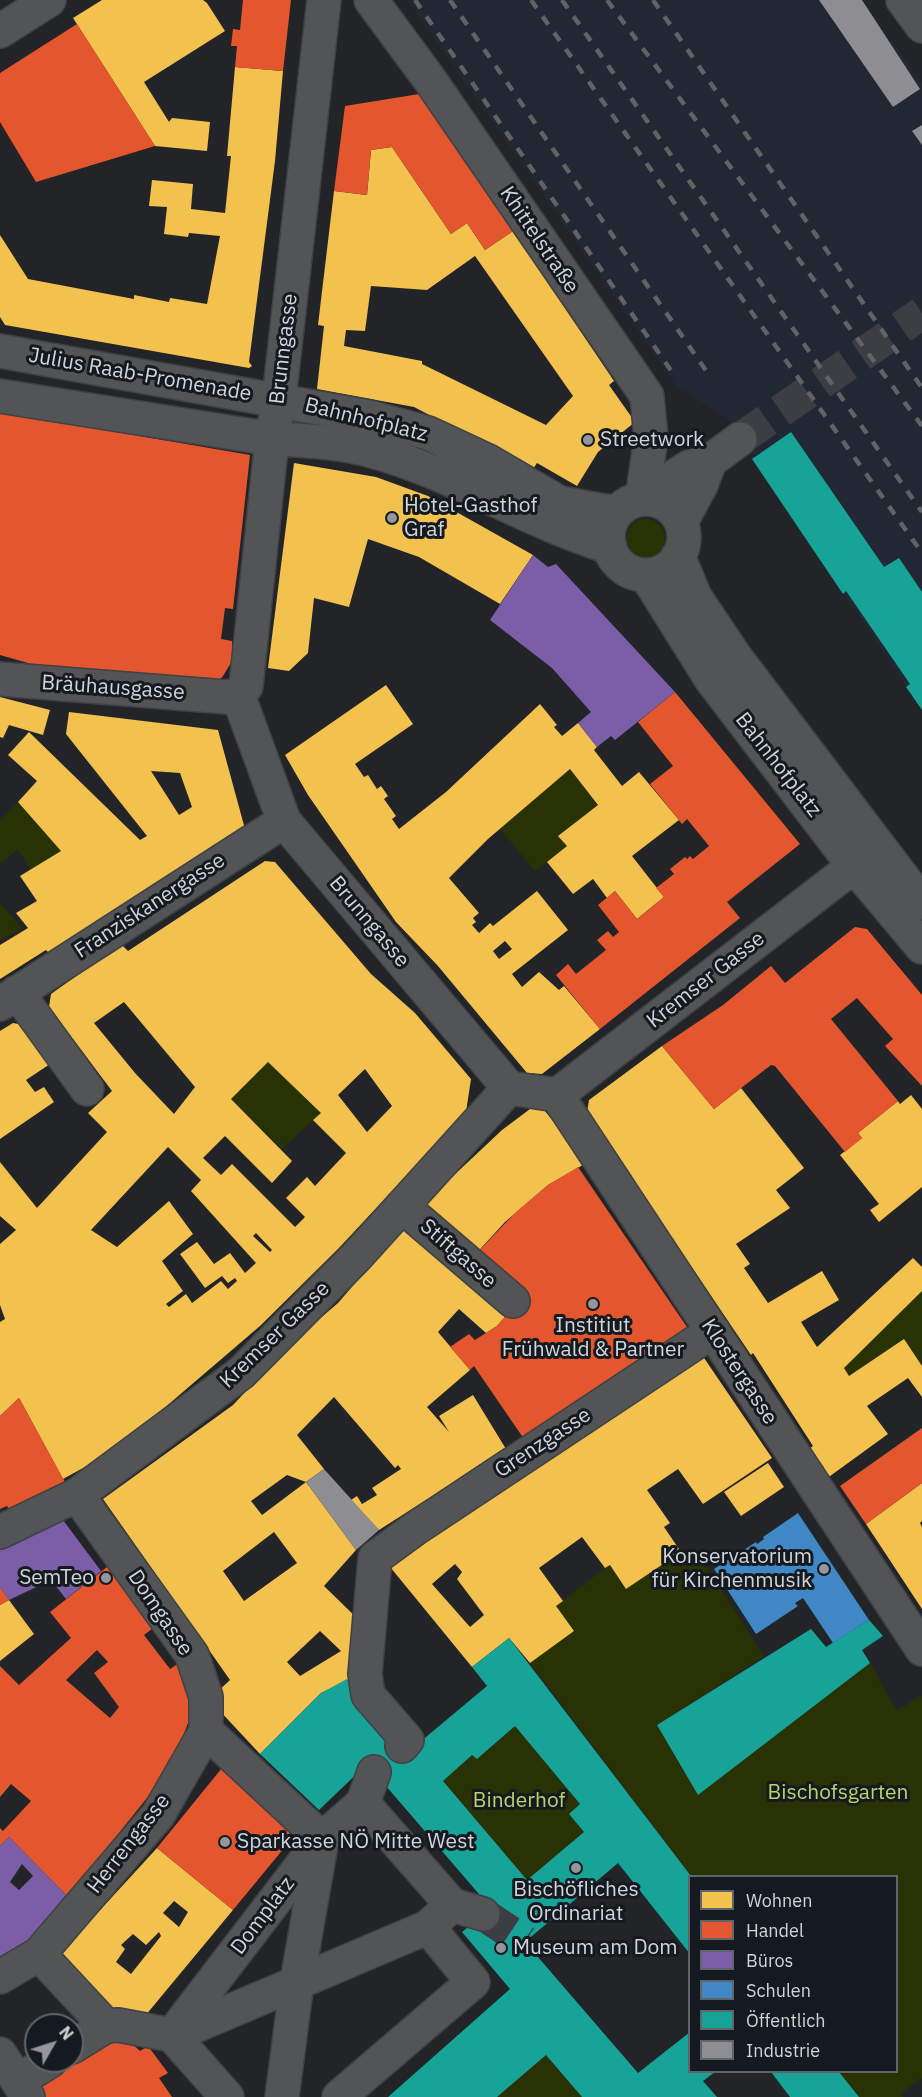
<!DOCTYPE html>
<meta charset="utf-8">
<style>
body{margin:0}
#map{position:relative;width:922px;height:2097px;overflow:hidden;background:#222428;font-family:"IBM Plex Sans",sans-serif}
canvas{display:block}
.legend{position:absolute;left:688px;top:1875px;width:210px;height:198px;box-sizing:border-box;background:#151a21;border:2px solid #60646b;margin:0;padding:8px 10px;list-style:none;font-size:18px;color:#d1d4d9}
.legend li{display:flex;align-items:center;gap:12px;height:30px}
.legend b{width:30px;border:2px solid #60646b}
.north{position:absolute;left:24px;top:2013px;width:60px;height:60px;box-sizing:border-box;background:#151a21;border:2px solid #60646b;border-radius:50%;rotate:51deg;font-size:16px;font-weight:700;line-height:24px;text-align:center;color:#d1d4d9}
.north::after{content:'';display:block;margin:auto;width:21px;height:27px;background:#94969b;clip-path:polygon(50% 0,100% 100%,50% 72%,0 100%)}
</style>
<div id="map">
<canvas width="922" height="2097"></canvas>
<ul class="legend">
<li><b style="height:16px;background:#f2c14e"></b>Wohnen</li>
<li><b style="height:16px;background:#e4572e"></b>Handel</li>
<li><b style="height:16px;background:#7b5ea7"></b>Büros</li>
<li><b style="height:16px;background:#3f88c5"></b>Schulen</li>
<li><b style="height:16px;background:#17a398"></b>Öffentlich</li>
<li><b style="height:16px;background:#8d8d92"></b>Industrie</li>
</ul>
<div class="north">N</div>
</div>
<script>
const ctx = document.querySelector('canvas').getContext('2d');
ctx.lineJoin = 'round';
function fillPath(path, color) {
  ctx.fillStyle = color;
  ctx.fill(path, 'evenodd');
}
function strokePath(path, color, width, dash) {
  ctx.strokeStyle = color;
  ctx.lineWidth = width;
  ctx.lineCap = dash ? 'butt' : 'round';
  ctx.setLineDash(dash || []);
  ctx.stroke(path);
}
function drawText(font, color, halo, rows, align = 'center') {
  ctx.font = font + ' "IBM Plex Sans",sans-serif';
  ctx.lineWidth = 6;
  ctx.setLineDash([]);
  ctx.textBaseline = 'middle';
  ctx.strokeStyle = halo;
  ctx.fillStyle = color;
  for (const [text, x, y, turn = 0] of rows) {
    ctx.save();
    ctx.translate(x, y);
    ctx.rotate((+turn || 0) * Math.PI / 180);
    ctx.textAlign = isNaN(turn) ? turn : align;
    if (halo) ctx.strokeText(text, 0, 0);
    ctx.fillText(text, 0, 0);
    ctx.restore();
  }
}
const built = new Path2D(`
 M407,0h455l60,82v628l-195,-291 -50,-32z`);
const green = new Path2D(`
 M627 538a19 19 0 1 1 38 0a19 19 0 1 1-38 0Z
 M570,769l28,36 -39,30 8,11 -32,25 -35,-42z
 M18,802l43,49 -30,19 -13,-21 -18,15v-43z
 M0,903l23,26 -23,11z
 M268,1062l53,51 -39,36 -51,-50z
 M922,1291v75l-18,-27 -55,37 -5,-8z
 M696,1551l68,105 -106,69 212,-62 27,48 24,-16 1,3v380l-21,16 2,3h-44l-20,-25h57v-196h-205l-161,-213 44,-32 -18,-25 49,-38 4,-3 18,24 54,-37z
 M515,1726l65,78 -11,10 15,18 -57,48 -84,-99 29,-26 5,4z
 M546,2055l36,42h-85z`);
const homes = new Path2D(`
 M102,0h101l4,3 18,28 -81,51 25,40 3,-4 38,4 -3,29 -52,-5 -82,-128z
 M235,67l48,4 -8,90 -26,201 3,4 -3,2 -244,-43 -5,-8v-82l28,44 106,20v-4l35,7 1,-4 37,6 13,-68 -31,-3 -1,4 -24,-3 3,-27 -18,-1 3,-26 41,4 -2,25 34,4 6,-57h-4z
 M392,147l59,87 16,-11 18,27 28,-19 101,150 -5,4 26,37 -37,30 -21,34 -40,-23 -4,6 -119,-62 -97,-18 7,-63 -6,-1 16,-134 33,4 4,-45zM475,256l98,140 -27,29 -124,-61v-3l-78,-15 2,-16 19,1 6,-45 56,4z
 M294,463l82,14 52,19 105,59 -33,49 -81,-47 -51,-18 -19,68 -35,-9 -6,55 -19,18 -21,-3z
 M386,685l27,39 -58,40 9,13 4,-2 9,14 4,-3 7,10 -4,3 12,17 -4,3 7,10 47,-37 94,-88 17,21 -3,2 8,9 16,-13 19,24 -3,3 28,36 17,-14 40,48 -47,36 32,41 -27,22 -22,-28 -8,7 -14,-19 -20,15 -26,-32 20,-16 -9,-10 40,-31 -28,-36 -82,70 -39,39 30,35 -6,5 3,4 -4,3 7,8 11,-10 3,3 44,-35 31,39 -56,44 10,13 17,-15 20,18 5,-4 36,43 -58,45 -15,-1 -89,-107 -42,-44 -88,-127 -23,-40zM505,941l7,8 -13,10 -6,-8z
 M0,697l50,13 -7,25 -34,-10 -6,13 -3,-1z
 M69,712l149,18 27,99 -195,125 -4,-4 -46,29v-34l28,-17 -12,-15 21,-12 -17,-25 41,-25 -43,-49 19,-21 -29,-26 21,-23 111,108 7,-4 -81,-102zM151,771l29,2 12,34 -13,8z
 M265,861l10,1 96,112 44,39 56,66 -5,33 -128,137 -78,77 -146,125 -51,28 -44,-81 -19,18v-94l5,-3 -5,-14v-61l16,-14 -16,-14v-54l37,46 70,-76 -19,-19 24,-22 -63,-84 2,-13 70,-50 7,7zM124,1002l71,85 -21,27 -39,-41 -41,-50zM268,1062l53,51 -8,7 33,33 -31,33 -8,-9 -21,21 19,19 -10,10 -63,-63 -11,11 -18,-17 22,-22 47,47 20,-22 -61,-62zM365,1069l27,37 -25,26 -29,-37zM168,1147l33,33 -10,11 65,72 -11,10 -15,-20 -16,11 -17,-22 -17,12 25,34 17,-12 6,7 7,-5 2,3 -9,8 -7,-8 -29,22 -6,-9 -17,13 -3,-3 17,-13 -21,-30 31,-27 -24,-33 -52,46 -26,-17zM256,1233l16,17 -2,2 -17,-16z
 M13,1023l11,2 26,39 -24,16 9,12 9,-5 10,15 -54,37v-108z
 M662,1046l52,63 27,-21 63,80 -28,22 14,18 -54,36 14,20 -6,4 24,35 54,-32 17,29 -38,22 16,25 96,-89 9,9v24l-78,77 5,8 55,-37 18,27v31l-14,-19 -41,28 21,28 -62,45 -20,-28 7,-5 -60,-93 -2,2 -164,-243 2,-12z
 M911,1095l11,14v78l-43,35 -9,-12 9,-6 -39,-49 22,-17 -4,-5 40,-32 2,3z
 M538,1103l50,59 -40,23 -43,37 -32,35 -55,-48 84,-79z
 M409,1221l102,89 -14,16 -11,7 -27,-24 -21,23 32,38 -43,37 22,25 -10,-16 34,-21 33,54 -127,81 -28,-30 6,-4 5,8 15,-9 -5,-7 29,-19 -3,-4 -3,3 -61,-71 -37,38 27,34 -18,13 -19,-7 -36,26 11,14 44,-33 50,68 -32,36 38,37 -5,53 -36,17 -61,61 -42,-45 -1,-17 13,-12 -127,-181 130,-94 56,-60 49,-42zM274,1532l23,31 -53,38 -21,-30zM320,1631l21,20 -41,25 -13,-14z
 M700,1352l72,106 -69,46 -25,-35 -31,21 23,33 -6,4 17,25 -55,37 -16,-24 -5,3 -23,-31 -43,31 24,33 -7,5 18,25 -44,32 -21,-25 -37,29 -86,-105zM455,1564l7,8 -5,7 27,36 -14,12 -38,-43z
 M768,1463l16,24 -43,29 -17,-24z
 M922,1483v38l-2,2 2,4v82l-56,-85z
 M9,1600l25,34 -34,27v-56z
 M157,1848l76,62 -88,106 -29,3 -59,-62zM174,1901l14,11 -9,15 -16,-14zM159,1932l2,4 -30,38 -15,-12 9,-13 -4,-4 12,-11 13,11z`);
const shops = new Path2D(`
 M243,0h48l-8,71 -48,-4 2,-21h-6l2,-17 7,1z
 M77,24l78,122 -119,36 -36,-60v-49z
 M419,94l94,137 -28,19 -18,-27 -16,11 -59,-87 -21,3 -4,45 -33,-4 11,-85z
 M0,412l250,43 -17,154 -8,-1 -4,31 11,2v20l-9,15 -5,5 -176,-14 -42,-12z
 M675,692l125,152 -73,58 13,16 -140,111 -44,-54 12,-11 8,10 30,-24 -9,-10 11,-9 5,6 6,-5 -21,-27 17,-14 22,28 27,-22 -8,-9 18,-14 -4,-5 15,-12 2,2 3,-3 3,3 16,-13 -22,-27 -5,5 -32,-40 23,-18 -35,-44z
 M855,927l12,2 55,66v91l-37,-40 8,-7 -36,-41 -26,21 67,82 -40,32 4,5 -17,14 -70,-86 -4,-1 -57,44 -52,-63 61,-41 48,-39 14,17z
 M578,1167l111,163 -165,109 -50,-73 -4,4 -20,-23 19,-13 6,6 22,-14 23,-27 -47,-42 43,-45 32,-27z
 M19,1398l46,84 -56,27 -2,-3 -7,3v-93z
 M922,1428v55l-56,41 -26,-38z
 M112,1563l45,62 -13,10 26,34 12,-8 12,46 -23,61 -73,91 -27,41 -62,-63 -9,9v-18l3,3 28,-30 -20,-17 -11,13v-131l19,19 52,-47 -21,-26zM97,1650l11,12 -14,11 25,34 -9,11 -44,-38z
 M0,1587l9,13 -9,5z
 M226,1763l70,65 -2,8 -61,74 -76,-62z
 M116,2028l24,23 8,-5 20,27 -9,5 13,19h-134l-7,-8z`);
const offices = new Path2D(`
 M533,555l15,12 8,-3 119,128 -60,48 -4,-4 -14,11 -19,-24 13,-11 -39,-44 -62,-48z
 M63,1520l38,51 -35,28 -15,-19 -42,20 -9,-13v-38z
 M9,1837l62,63 -37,41 -34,19v-114zM22,1864l11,12 -14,14 -9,-8z`);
const schools = new Path2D(`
 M798,1513l71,107 -36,23 -30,-45 -8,5 3,3 -42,28 -42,-65 42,-27 1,2 7,-5 -1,-2z`);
const public = new Path2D(`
 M791,432l93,135 15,-9 23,34v118l-16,-23 4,-3 -64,-93 -3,3 -91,-135z
 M869,1620l14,16 -21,14 8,13 -172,132 -41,-70 154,-96 15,18z
 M509,1638l182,238 -1,78 -72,-91 -93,79 113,131 52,-41v40h25l-12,9 14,16h-135l-36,-42 -49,42h-109l122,-108 -48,-57 29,-24 -124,-144 -48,46 -59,-56 61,-61 26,-14 61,73 79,-66 -15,-19zM515,1726l65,78 -11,10 15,18 -57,48 -84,-99 29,-26 5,4z
 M771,2072h68l20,25h-69z`);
const industry = new Path2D(`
 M819,0h43l58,89 -27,18z
 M922,125v20l-10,-14z
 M324,1469l55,61 -23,20 -50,-68z`);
const minorTunnel = new Path2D(`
 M740,439l182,-126
 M483,1914l42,28`);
const minor = new Path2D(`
 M371,0l59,80 217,316 4,42 -9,61
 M903,0l19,26
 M0,31l49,-31
 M0,351l369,66 59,16 60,28 72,42 56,10
 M0,396l272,43c32,1 68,3 100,12 82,22 156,71 238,96
 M649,499l20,-19 20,-13 21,-6 30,-22
 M608 537a38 38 0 1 1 76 0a38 38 0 1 1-76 0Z
 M681,522l20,-37 9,-24
 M678,556l17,41 41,61 186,245
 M646,575l65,104 143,187 68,81
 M0,679l226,18 12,-2 8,-9 26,-247 7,-40 45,-399
 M238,695l46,126 225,267 48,7
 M17,992l70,97
 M0,1004l284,-183
 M557,1095l365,554
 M557,1095l297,-229
 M402,1206l111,95
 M77,1495l115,160 14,42v34l116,108 -25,143 -15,115
 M0,1532l77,-37 164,-122 116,-117 152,-168
 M402,1746l5,-6 -39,-45 -3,-21 10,-116 41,-30 297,-197
 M363,1803l89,102 31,9
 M0,1977l39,-23
 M106,2026l-67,-72 119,-139 48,-84
 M172,2035l150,-196 41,-36 11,-31
 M174,2035l254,-108
 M72,2047l34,-21 12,-1 54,10 55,62
 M0,2054l28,43
 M18,2081l32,-20
 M339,2097l134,-115 -45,-55 24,-22`);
const rail = new Path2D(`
 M415,0l257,372
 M450,0l257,372
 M531,0l391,553
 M562,0l360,512
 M607,0l315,426
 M653,0l269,388`);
const markers = [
 [588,440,6,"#94969b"],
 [392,518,6,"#94969b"],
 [593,1304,6,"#94969b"],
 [824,1569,6,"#94969b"],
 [106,1578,6,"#94969b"],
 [225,1842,6,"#94969b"],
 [576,1868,6,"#94969b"],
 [501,1948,6,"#94969b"]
];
const streetNames = [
 ["Khittelstraße",539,240,56],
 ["Brunngasse",284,349,-83],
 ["Julius Raab-Promenade",140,375,10],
 ["Bahnhofplatz",366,420,14],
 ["Bräuhausgasse",113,688,4],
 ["Bahnhofplatz",778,765,52],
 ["Franziskanergasse",150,906,-33],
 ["Brunngasse",369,922,50],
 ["Kremser Gasse",706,980,-38],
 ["Stiftgasse",458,1254,41],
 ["Kremser Gasse",275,1335,-44],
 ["Klostergasse",739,1372,57],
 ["Grenzgasse",543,1443,-33],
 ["Domgasse",160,1613,56],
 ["Herrengasse",129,1844,-52],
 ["Domplatz",263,1916,-53]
];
const poiNames = [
 ["Streetwork",600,440],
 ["Hotel-Gasthof",404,506],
 ["Graf",404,530],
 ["Institiut",593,1326,"center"],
 ["Frühwald & Partner",593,1350,"center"],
 ["Konservatorium",812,1557,"right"],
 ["für Kirchenmusik",812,1581,"right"],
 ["SemTeo",94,1578,"right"],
 ["Sparkasse NÖ Mitte West",237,1842],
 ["Bischöfliches",576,1890,"center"],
 ["Ordinariat",576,1914,"center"],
 ["Museum am Dom",513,1948]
];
const parkNames = [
 ["Bischofsgarten",838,1793],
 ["Binderhof",519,1801]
];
fillPath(built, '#212733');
fillPath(green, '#283205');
fillPath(homes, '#f2c14e');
fillPath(shops, '#e4572e');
fillPath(offices, '#7b5ea7');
fillPath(schools, '#3f88c5');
fillPath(public, '#17a398');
fillPath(industry, '#8d8d92');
strokePath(minorTunnel, '#3c3e43', 33, [33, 16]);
strokePath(minor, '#3f4144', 36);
strokePath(minor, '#525456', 33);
strokePath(rail, '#606264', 4.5, [10, 10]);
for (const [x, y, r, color] of markers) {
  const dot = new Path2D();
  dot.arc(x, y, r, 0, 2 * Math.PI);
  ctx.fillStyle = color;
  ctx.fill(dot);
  strokePath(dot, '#151a21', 2);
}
drawText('21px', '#d1d4d9', '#151a21', streetNames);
drawText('21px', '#d1d4d9', '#151a21', poiNames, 'left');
drawText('21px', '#bad36b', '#151a21', parkNames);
</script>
